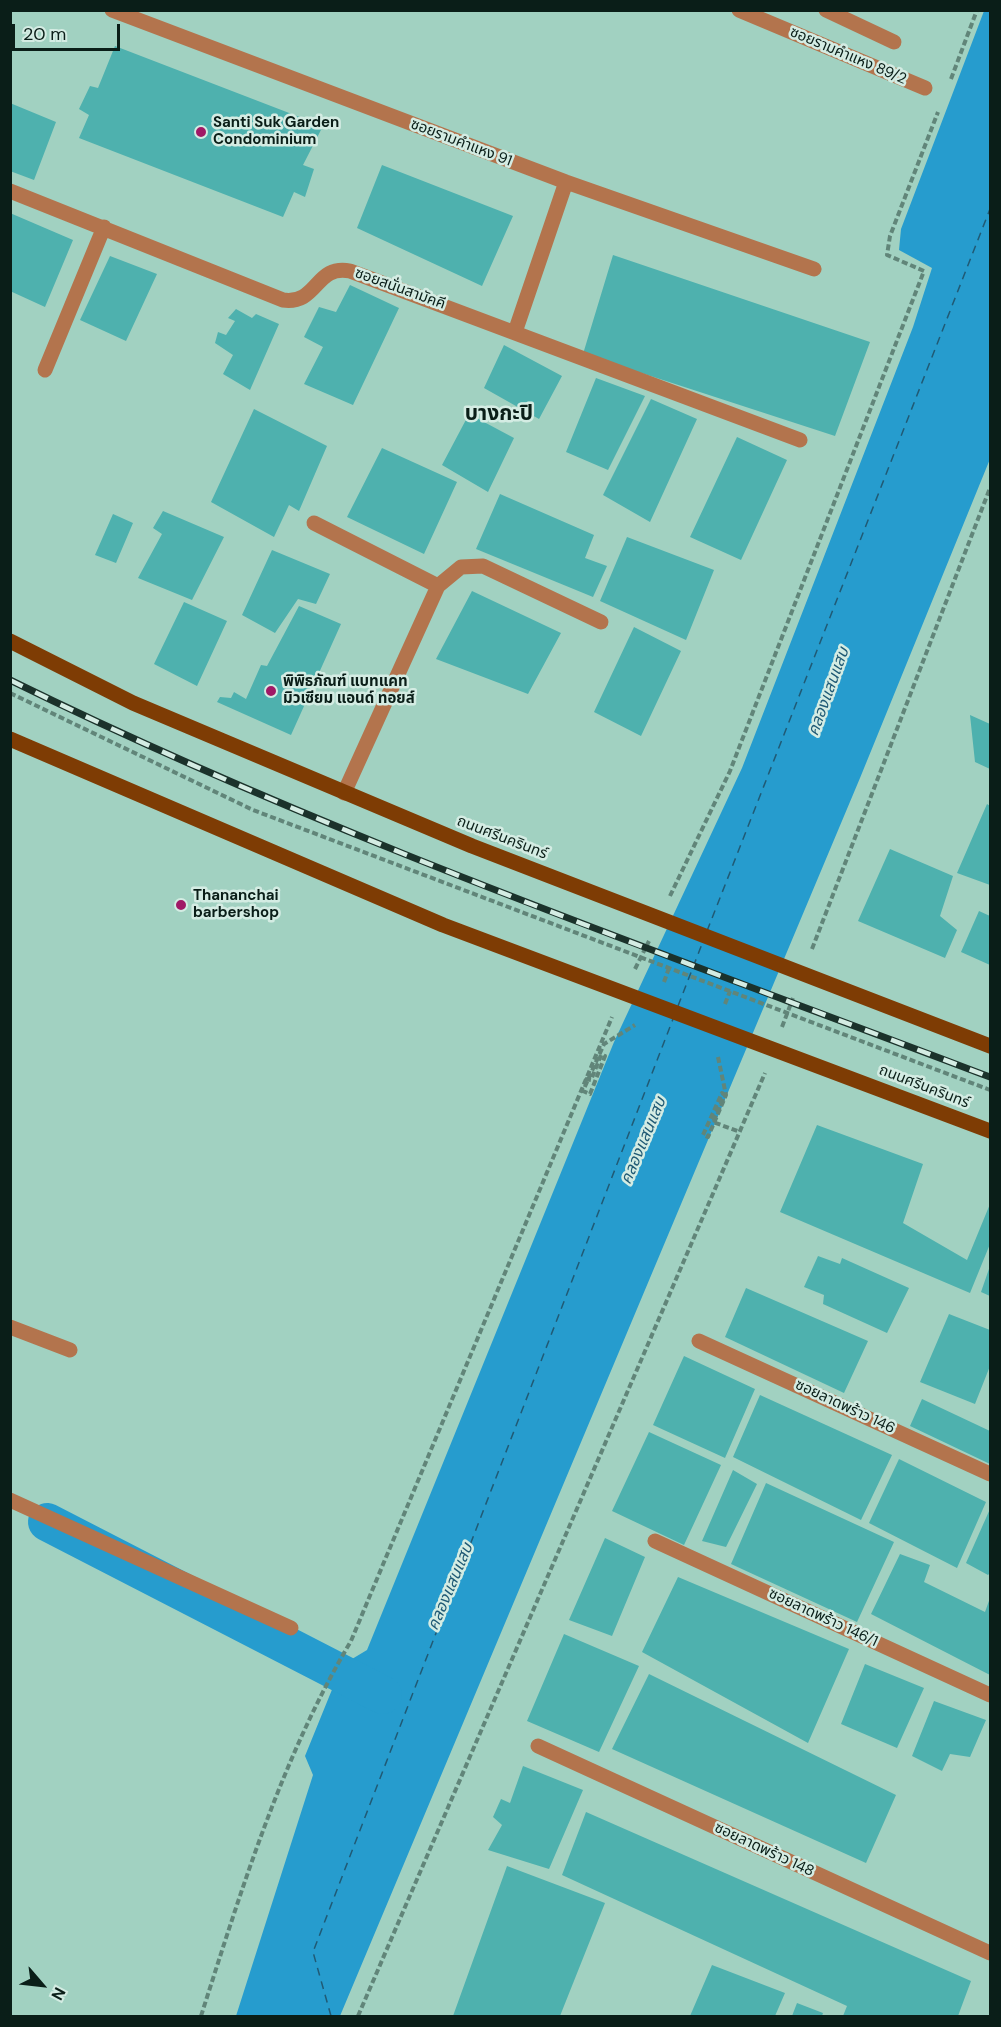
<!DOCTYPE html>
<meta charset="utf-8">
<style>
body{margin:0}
#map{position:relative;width:1001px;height:2027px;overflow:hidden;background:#a1d1c1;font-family:"DM Sans",sans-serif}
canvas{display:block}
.frame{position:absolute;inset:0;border:12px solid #0a1e18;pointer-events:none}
.north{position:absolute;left:12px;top:1955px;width:60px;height:60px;-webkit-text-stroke:4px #d4ece3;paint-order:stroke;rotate:118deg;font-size:16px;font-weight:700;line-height:24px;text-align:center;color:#0a1e18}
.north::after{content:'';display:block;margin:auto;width:21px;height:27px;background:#0a1e18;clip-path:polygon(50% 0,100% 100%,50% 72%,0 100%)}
.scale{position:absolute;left:12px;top:24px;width:108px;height:27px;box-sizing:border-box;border:3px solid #0a1e18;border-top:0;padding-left:8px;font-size:18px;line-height:21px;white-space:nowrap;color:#0a1e18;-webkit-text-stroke:4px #d4ece3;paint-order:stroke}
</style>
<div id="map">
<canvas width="1001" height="2027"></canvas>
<div class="frame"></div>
<div class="north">N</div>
<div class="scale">20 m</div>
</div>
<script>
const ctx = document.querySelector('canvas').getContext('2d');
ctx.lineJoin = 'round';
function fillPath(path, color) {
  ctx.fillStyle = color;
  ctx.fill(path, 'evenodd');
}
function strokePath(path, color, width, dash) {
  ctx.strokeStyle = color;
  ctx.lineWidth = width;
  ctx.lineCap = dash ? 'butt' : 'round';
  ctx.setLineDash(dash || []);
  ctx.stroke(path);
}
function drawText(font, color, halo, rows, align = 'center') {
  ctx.font = font + ' "DM Sans","Noto Sans Thai",sans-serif';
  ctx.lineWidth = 5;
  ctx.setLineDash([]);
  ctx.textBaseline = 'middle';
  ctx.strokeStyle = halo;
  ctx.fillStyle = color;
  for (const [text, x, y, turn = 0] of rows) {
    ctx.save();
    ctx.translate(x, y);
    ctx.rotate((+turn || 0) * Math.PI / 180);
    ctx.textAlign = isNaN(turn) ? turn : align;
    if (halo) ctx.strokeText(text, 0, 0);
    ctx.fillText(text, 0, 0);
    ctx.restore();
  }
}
const water = new Path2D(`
 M984,11h6v448l-130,319 -520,1238h-104l77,-241 -8,-19 37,-91 25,-15 247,-608 128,-274 171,-441 19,-59 -33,-18 2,-21z`);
const canal = new Path2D(`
 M47,1522l336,173`);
const ferry = new Path2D(`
 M707,931l283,-722
 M678,1006l24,-62
 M331,2016l-18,-64 360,-933`);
const building = new Path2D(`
 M115,46l208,80 -20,39 11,4 -9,28 -11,-5 -11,25 -204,-79 10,-23 -10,-6 11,-23 8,2z
 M10,103l46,19 -22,58 -24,-9z
 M382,165l131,51 -31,70 -125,-58z
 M10,213l63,27 -28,67 -35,-16z
 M613,255l257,87 -35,94 -252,-82z
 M110,256l47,18 -31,67 -46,-21z
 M350,285l49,23 -46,97 -49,-21 19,-37 -19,-10 15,-30 17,5z
 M236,309l16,9 4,-4 23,10 -29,66 -27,-16 10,-19 -18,-12 3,-11 8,3 9,-14 -7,-3z
 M504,345l58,31 -23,43 -55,-31z
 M596,378l49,18 -37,74 -42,-18z
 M651,399l46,20 -47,103 -47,-27z
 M254,409l73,37 -28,65 -10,-6 -15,32 -63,-35z
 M469,414l45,24 -26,54 -46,-27z
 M737,437l50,23 -46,100 -51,-23z
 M382,448l75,34 -33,72 -77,-37z
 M500,494l94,41 -9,23 22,8 -14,31 -117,-48z
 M163,511l61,26 -32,63 -54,-22 24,-44 -9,-6z
 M113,514l20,9 -17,40 -21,-8z
 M627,537l87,33 -28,70 -86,-39z
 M272,550l58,24 -14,30 -18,-5 -23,34 -33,-18z
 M472,591l89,42 -33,61 -92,-35z
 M184,602l43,19 -30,65 -43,-22z
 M299,606l42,18 -50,111 -74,-33 3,-5 11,1 3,-6 12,7 15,-34 6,1z
 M634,627l47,24 -40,85 -47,-24z
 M970,715l20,9v45l-15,-7z
 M987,804l3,2v79l-33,-12z
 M890,849l63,27 -13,40 17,14 -12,28 -87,-37z
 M979,911l11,5v49l-29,-13z
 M817,1125l106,39 -20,59 64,37 23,-56v40l-20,49 -190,-81z
 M818,1256l22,8 2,-6 67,30 -22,45 -64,-29 1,-9 -20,-8z
 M990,1266v30l-9,-4z
 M746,1288l122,53 -24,52 -119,-56z
 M949,1314l41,16v36l-15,38 -55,-22z
 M684,1356l71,33 -30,69 -72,-33z
 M760,1395l132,60 -31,65 -128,-63z
 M922,1399l68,32v33l-80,-38z
 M649,1432l72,33 -37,80 -72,-34z
 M899,1459l87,43 -29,66 -88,-45z
 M733,1470l24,14 -31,63 -24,-6z
 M766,1483l128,59 -37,80 -126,-58z
 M990,1509v64l-2,2 -22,-12z
 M605,1538l40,19 -33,79 -43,-16z
 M900,1554l30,11 -6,17 61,30 5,-14v77l-119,-61z
 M678,1577l171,72 -41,94 -166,-91z
 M564,1634l75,32 -40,86 -72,-31z
 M865,1664l59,24 -27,60 -56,-24z
 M649,1674l247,121 -30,68 -254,-114z
 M934,1701l52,19 -16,37 -20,-3 -8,17 -30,-15z
 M523,1766l60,24 -34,79 -61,-19 14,-25 -9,-8 8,-18 9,4z
 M586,1812l385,169 -13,35h-115l4,-10 -285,-131z
 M507,1866l98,37 -45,113h-107z
 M712,1965l73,28 -10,23h-85z
 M797,2003l26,10 -1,3h-30z`);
const path = new Path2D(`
 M951,79l26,-69
 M10,693l243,117 737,280
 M670,896l60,-125 194,-500 -37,-16 3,-19 48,-124
 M812,949l178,-461
 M635,969l14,-28
 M664,982l5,-14
 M725,1004l5,-13
 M782,1027l11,-29
 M718,1057l8,38 -18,42 -5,-2 19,-42 3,2 -12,27 27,10
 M585,1079l6,1 10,-25 4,1 -15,38 -7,-3 21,-47 31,-19
 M201,2016c41,-128 81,-259 150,-375l261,-624
 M358,2016l407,-943`);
const lane = new Path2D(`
 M826,10l68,32`);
const street = new Path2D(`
 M112,10l454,172 248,87
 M739,10l186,78
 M10,191l273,109c35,5 32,-36 67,-29l450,169
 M515,332l51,-150
 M45,370l59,-143
 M314,523l124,63
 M344,793l94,-207 23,-19 22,-1 118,56
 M10,1327l60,23
 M699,1341l291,133
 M10,1500l281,128
 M655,1541l335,154
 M538,1746l452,207`);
const primary = new Path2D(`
 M10,641l123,62 339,143 518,200
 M10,739l433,186 547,206`);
const rail = new Path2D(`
 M10,680c317,156 651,272 980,397`);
const markers = [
 [201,132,6,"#a01966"],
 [271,691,6,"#a01966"],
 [181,905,6,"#a01966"]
];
const streetNames = [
 ["ซอยรามคำแหง 89/2",848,56,23],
 ["ซอยรามคำแหง 91",461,143,21],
 ["ซอยสนั่นสามัคคี",400,289,20],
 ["ถนนศรีนครินทร์",502,838,21],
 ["ถนนศรีนครินทร์",924,1087,21],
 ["ซอยลาดพร้าว 146",845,1407,25],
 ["ซอยลาดพร้าว 146/1",823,1618,25],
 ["ซอยลาดพร้าว 148",764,1850,25]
];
const poiNames = [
 ["Santi Suk Garden",213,123],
 ["Condominium",213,140],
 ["พิพิธภัณฑ์ แบทแคท",283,682],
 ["มิวเซียม แอนด์ ทอยส์",283,699],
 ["Thananchai",193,896],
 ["barbershop",193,913]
];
const waterNames = [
 ["คลองแสนแสบ",829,692,-70],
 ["คลองแสนแสบ",644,1141,-67],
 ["คลองแสนแสบ",451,1587,-67]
];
const districtNames = [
 ["บางกะปิ",499,414]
];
fillPath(water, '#269cce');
strokePath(canal, '#269cce', 38);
strokePath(ferry, '#205a75', 1.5, [8, 6]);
fillPath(building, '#4eb1ae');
strokePath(path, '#618579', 4, [6, 3]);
strokePath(lane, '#b3744d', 15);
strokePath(street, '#b3744d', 15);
strokePath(primary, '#7e3c04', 15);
strokePath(rail, '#1b322b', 7);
strokePath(rail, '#d4ece3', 4.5, [14]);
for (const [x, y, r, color] of markers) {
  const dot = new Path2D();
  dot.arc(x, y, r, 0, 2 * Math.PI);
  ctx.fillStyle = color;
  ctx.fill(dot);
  strokePath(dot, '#d4ece3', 2);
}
drawText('15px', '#0a1e18', '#d4ece3', streetNames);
drawText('bold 15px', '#0a1e18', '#d4ece3', poiNames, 'left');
drawText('italic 16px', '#205a75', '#d4ece3', waterNames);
drawText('bold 21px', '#0a1e18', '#d4ece3', districtNames);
</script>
